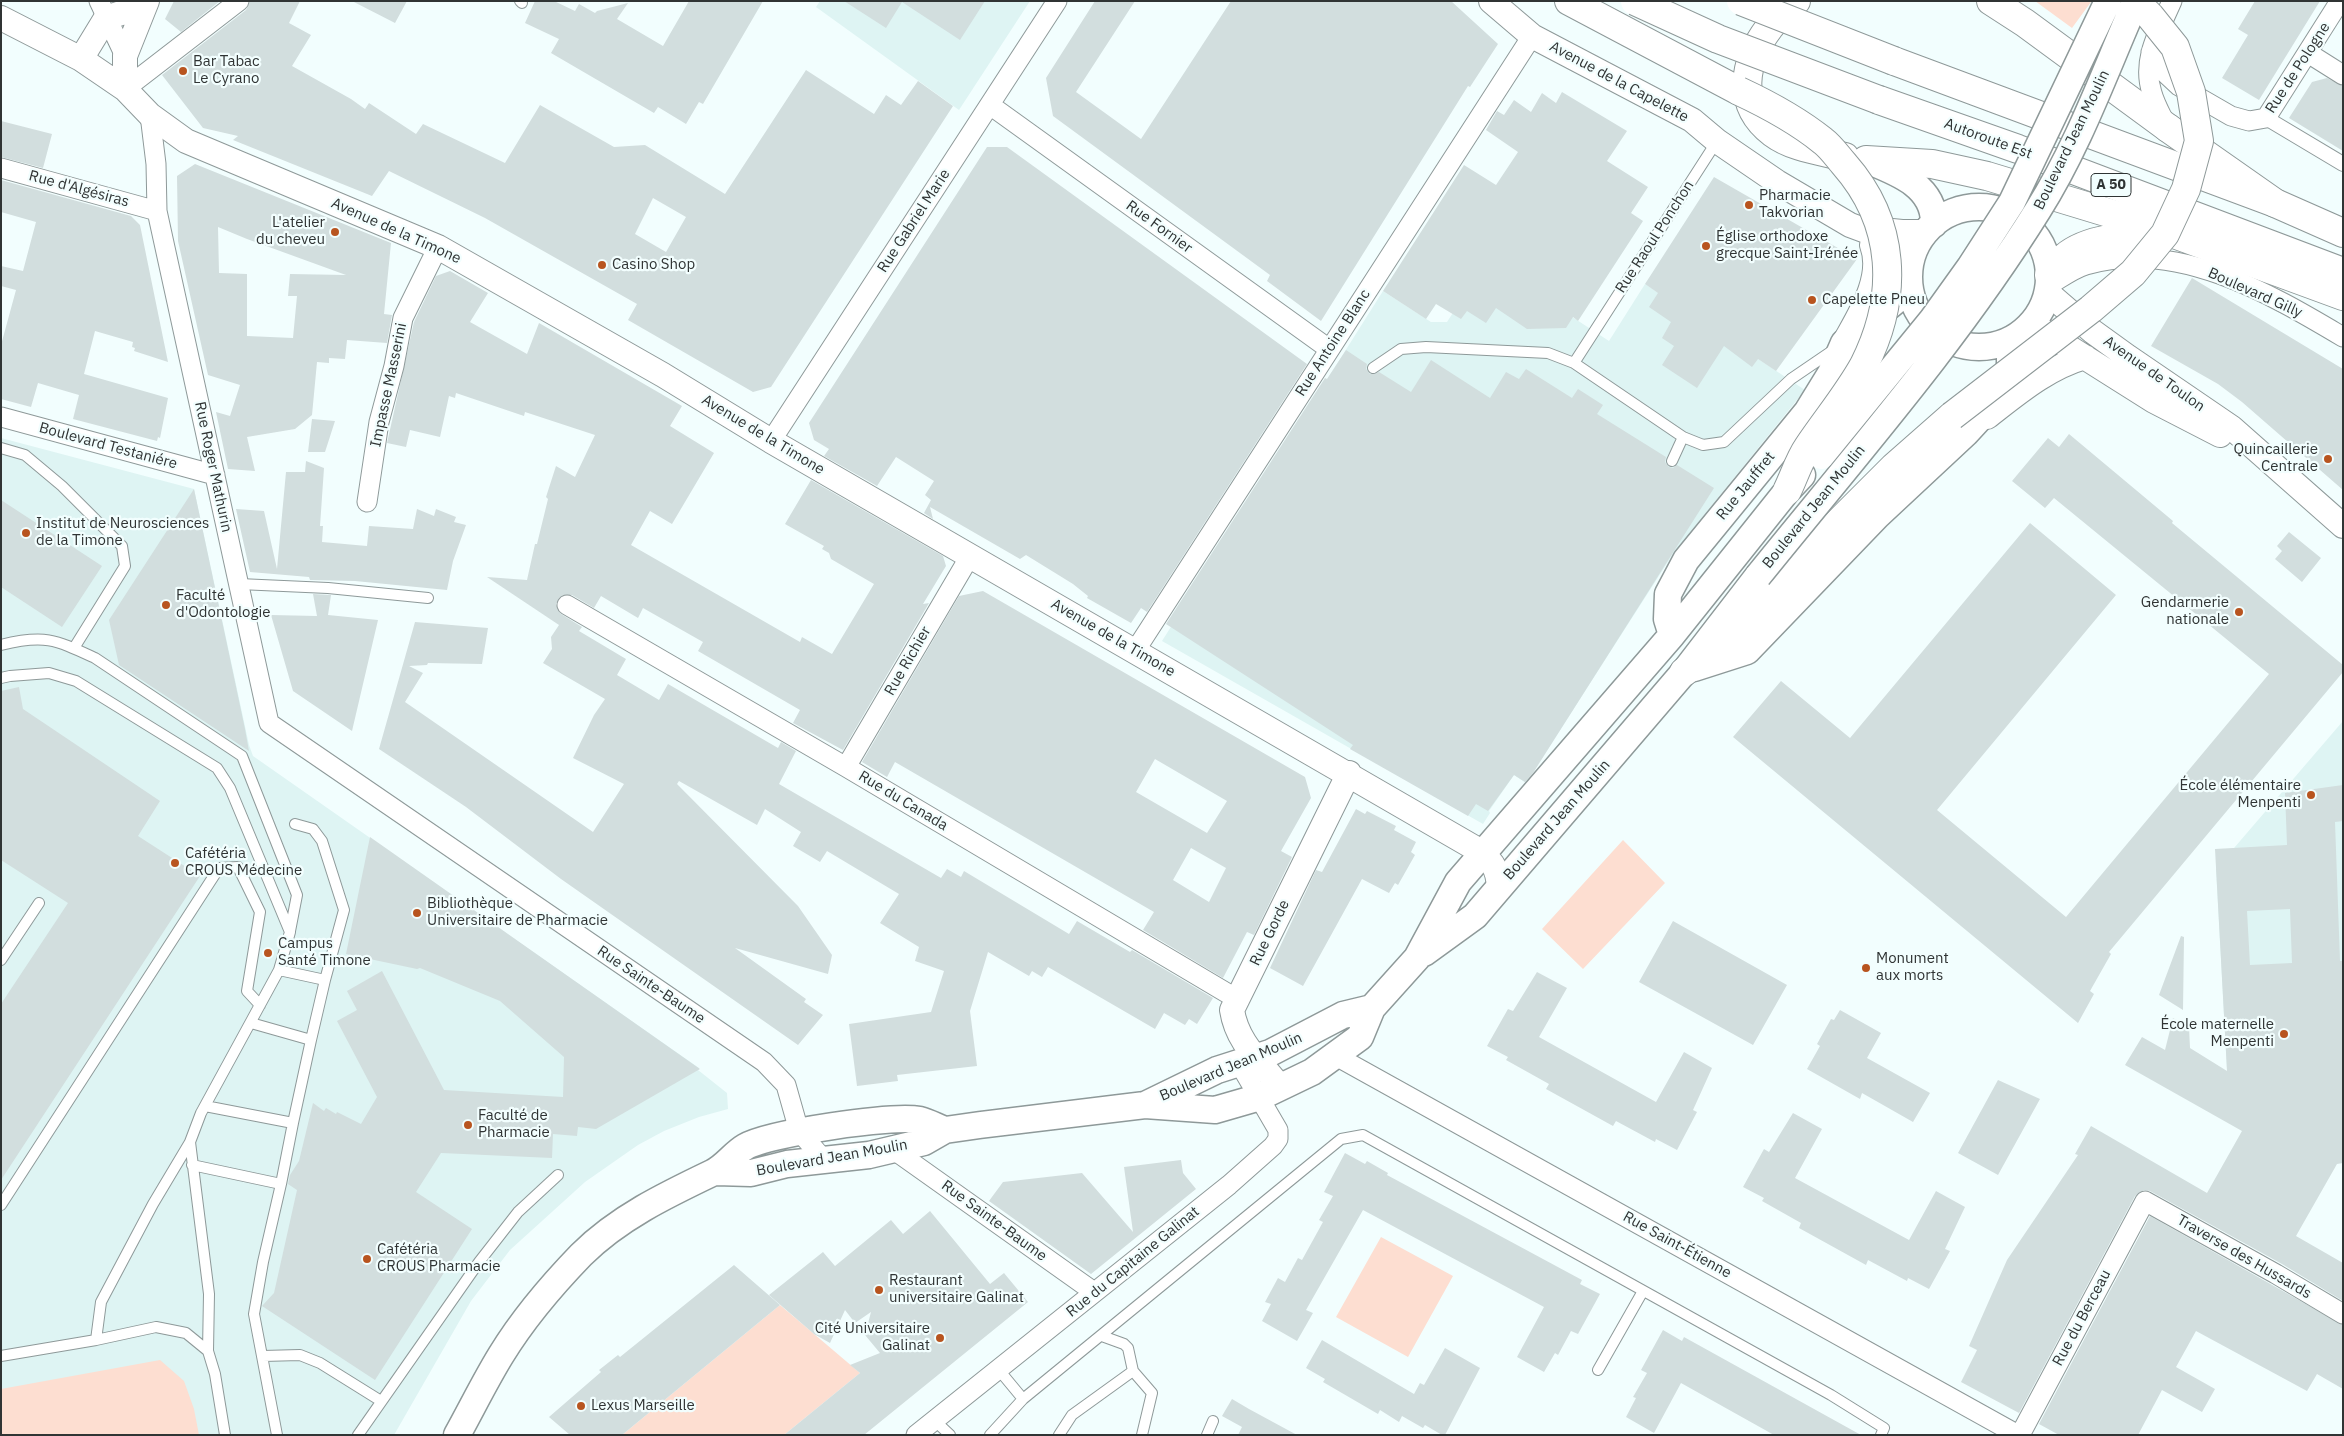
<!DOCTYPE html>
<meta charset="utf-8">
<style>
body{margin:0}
#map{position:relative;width:2344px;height:1436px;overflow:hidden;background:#f2fefe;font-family:"IBM Plex Sans",sans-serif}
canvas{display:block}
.frame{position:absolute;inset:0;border:2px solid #303434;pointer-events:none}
</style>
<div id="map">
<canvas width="2344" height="1436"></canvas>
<div class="frame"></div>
</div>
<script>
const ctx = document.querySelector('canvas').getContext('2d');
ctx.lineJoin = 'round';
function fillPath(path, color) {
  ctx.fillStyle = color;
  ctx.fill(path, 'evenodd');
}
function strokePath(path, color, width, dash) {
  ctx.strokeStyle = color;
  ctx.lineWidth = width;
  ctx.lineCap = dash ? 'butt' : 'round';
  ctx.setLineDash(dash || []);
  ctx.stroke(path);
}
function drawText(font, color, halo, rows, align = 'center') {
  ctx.font = font + ' "IBM Plex Sans",sans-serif';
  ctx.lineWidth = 4.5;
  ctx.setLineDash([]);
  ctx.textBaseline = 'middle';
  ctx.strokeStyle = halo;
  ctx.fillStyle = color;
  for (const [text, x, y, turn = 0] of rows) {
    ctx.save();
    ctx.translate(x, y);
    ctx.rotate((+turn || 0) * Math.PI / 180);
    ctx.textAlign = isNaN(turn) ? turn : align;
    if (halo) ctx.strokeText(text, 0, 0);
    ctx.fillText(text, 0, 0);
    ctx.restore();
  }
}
const built = new Path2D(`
 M820,1h210l-71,109 -143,-103z
 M1505,273l104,68 36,-57 160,106 -113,140 -16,26 -3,-2 -147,229 -12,-8 -25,36 1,2 -7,11 -321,-183 221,-350 48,31h16l11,-17z
 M1,438l193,51 55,256 4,11 446,312 -1,2 29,23 1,16 -29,8 -35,14 -26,14 -53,37 -75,68 -39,51 -77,134h-393z
 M2343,721v414l-116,-65 -11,-201z`);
const green = new Path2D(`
 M2035,1h55l1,1 -19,26z
 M1623,840l42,43 -82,86 -41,-40z
 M1381,1237l72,39 -45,81 -72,-40z
 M780,1305l80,68 -76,62h-162z
 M160,1360l24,21 10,28 5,26h-198v-46z`);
const building = new Path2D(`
 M174,1h46l-39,31 -16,-13z
 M250,1h50l-11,22 22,12 -19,31 59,33 14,10 4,-6 47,31 7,-10 82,39 35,-58 74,42 31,-2 80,49 81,-124 68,44 12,-19 15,10 17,-24 35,25 -182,281 -18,5 -125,-72 9,-16 -152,-86 -96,-47 -17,25 -139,-56 5,-4 -35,-8 -41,-53 84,-65zM653,198l33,19 -20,35 -31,-18z
 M352,1h55l-12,22z
 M535,1h19l21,10 4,-7 16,9 2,-2 31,-8 -11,16 46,27 26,-45h74l-60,103 -4,-2 -13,22 -28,-17 -4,6 -103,-60 8,-14 -34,-16z
 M844,1h141l-25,39 -58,-38 -16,26z
 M1095,1h40l-59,91 65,47 90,-138h220l47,43 -28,43 -2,-1 -147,235 -54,-40 3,-6 -217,-159 -7,-38z
 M2255,1h65l-61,99 -37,-22 26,-43 -10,-6z
 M2327,78l16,8v65l-54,-33 23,-36z
 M1562,92l65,39 -20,30 41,26 -17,26 12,8 -65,100 -5,-4 -7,11 -39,1 -31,-21 -10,15 -19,-12 -6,8 -25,-15 -10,15 -43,-28 81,-126 32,20 22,-33 -32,-22 11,-19 7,4 10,-15 17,12 11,-19 14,10z
 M1,121l51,13 -9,34 -42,-11z
 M987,147h20l300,217 -160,248 -6,-4 -10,15 -44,-25 1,-2 -15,-12 -47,-29 -6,4 -90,-52 3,12 -9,-6 7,-13 -6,-5 9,-14 -38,-24 -19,29 -53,-30 5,-7 -15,-9 -5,-17z
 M195,164l196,79 -7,71 8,1 -5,28 -40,-3 -2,19 -16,-1v5l-12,-1 -5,53 -17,14 -48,8 8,34 -27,-2 -12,-57 14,4 10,-31 -32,-10 -30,-134 -1,-65zM218,227l29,12 99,36 -56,-1 -2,22h9l-4,42 -46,-2v-62l-28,-1z
 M1714,177l143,82 -81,112 -18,-12 -6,8 -28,-21 -27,42 -35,-23 12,-19 -12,-8 9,-16 -22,-15 9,-14 -13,-9z
 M1,180l130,36 9,9 28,137 -34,-11 1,-3 -3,-1 1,-5 -38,-11 -11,43 84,24 -8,40 -2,-1 -1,4 -84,-22 6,-24 -41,-12 -7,24 -30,-8v-54l15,-55 -15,-4v-20l22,5 13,-49 -35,-10z
 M450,271l38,22 -18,29 57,32 12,-31 143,83 -12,20 44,27 -42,71 -22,-13 -19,34 169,97 2,-5 30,17 42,-70 -43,-25 -2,-6 -7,-4 2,-3 -39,-22 26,-44 132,76 3,10 -23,38 6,-1 -86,147 -50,-27 7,-13 -102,-59 5,-9 -60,-34 -5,10 -37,-22 -7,12 -22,-13 -11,1 -5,8 5,10 21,13 -3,4 47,28 -9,16 42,25 9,-16 110,64 3,-6 15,9 -17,33 162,94 6,-9 14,8 3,-6 105,63 8,-13 53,31 2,-2 81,48 -16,26 -8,-5 -4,6 -21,-12 -9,16 -107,-62 -6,10 -10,-6 -3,5 -41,-24 -18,59 7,55 -80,9 1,6 -41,5 -8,-62 82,-12 13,-41 -29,-10 4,-14 -39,-24 19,-29 -72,-43 -7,11 -27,-16 8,-14 -36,-23 -8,16 -78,-44 -2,3 121,122 34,49 -4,19 -93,-26 71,51 -2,3 19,13 -25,30 -237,-166 -95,-72 -87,-58 36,-127 73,6 -6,36 -54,-1 -1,2 -18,1 14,7 -18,29 188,130 31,-48 -51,-26 21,-43 11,-16 -62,-36 9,-14 -1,-12 8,-12 -72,-48 40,3 8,-36h2l11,-45 -2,-2 10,-31 19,11 20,-42 -70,-23 -1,4 -68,-23 -1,5 -6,-2 -9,41 -30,-7 -4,17 -19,-4 27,-121 22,-46z
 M2192,278l151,91v121l-101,-88 -24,-18 -67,-38z
 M1346,350l21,14 -1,5 4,5 9,-2 32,20 20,-32 59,38 16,-26 13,7 7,-10 46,29 6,-9 25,16 -6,9 69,43 -1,5 4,5 4,1 4,-3 37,23 -181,285 -8,9 -11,-7 -26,36 -12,-7 -8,12 -118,-67 3,-4 -187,-121 159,-246 2,1z
 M312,419l23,2 -10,31h-17z
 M2069,434l104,87 -1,2 171,142v7l-234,280 2,2 -21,37 4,3 -16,29 -345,-286 48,-56 69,57 180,-215 86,72 -179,215 129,107 203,-243 -215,-176 -9,10 -33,-27 36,-43 11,9z
 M306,461l18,7 -4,58h3l-1,16 45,4 2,-20 44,3 4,-20 17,7 2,-7 20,8 -2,5 12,3 -13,36 -6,29 -92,-9 -45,-1 -1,-3 -59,-5 -14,-63 28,2 13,58 9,-97h19z
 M194,489l51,240 4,22 -130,-86 -10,-45z
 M1,500l101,66 -40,61 -61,-40z
 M2289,532l32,26 -19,24 -27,-23 7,-8 -5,-5z
 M983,591l322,186 6,21 -30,53 11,6 -38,78 -7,-3 -24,46 -80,-48 11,-18 -259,-150 -8,15 -25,-15 97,-166zM1155,759l72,42 -20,32 -71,-41zM1191,848l35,20 -17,34 -36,-22z
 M313,594l18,1 -3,20 50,5 -26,111 -59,-40 -22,-76 46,1z
 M19,687l4,22 137,92 -22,35 62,40 -199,304v-176l67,-101 -67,-43v-169z
 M2343,785v36l-8,1 5,139h3v202l-6,1 -41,72 47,27v38l-61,-37 -132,-73 -6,-1 -9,6 -116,217 -58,-31 16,-32 -8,-4 38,-86 71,-105 -3,-1 16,-28 116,67 35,-62 -117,-66 17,-28 23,13 8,-32 16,9 1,21 37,23 -12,-222 72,-4 -2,-52zM2290,909l2,54 -42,2 -3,-54z
 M1356,809l9,5 2,-3 29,15 -2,4 22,12 -5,10 4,3 -17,30 -3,-2 -6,10 -27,-14 -59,107 -33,-18 46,-98 6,2z
 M370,837l330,232 -104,60 -18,-2 -1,9 -24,-2 -1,24 -111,-5 -25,39 56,37 -97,151 -113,-74 12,-13 23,-103 -9,-6 2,-9 9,-14 14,-58 11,8 2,-3 10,6 1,-2 24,12 16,-27 -40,-76 20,-11 -10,-19 35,-20 62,119 119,7 1,-40 -64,-56 -80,-33 -3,1 -71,-15z
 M1673,921l114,64 -34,60 -114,-63z
 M2181,936l3,1 -1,73 -24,-15z
 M1537,972l30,16 -28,49 117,65 28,-50 28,16 -19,42 4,2 -20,38 -21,-11 -1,3 -39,-21 -3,5 -67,-37 3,-5 -43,-24 2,-3 -21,-11 21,-37 5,2z
 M1840,1010l41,23 -14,25 63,35 -17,29 -51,-29 -2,6 -53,-30 13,-23 -3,-2 14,-25 3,1z
 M1998,1080l42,19 -42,76 -40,-22z
 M1793,1113l29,16 -27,49 114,62 27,-49 29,16 -20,42 5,2 -21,38 -21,-11 -1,3 -39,-21 -2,5 -67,-37 2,-5 -39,-22 2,-3 -21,-11 21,-38 5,3z
 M1345,1153l20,11 2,-3 21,12 -1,2 195,105 -2,4 20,10 -22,40 -7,-3 -13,24 -3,-2 -11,19 -27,-15 27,-50 -181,-97 -57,100 7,3 -16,28 -35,-20 9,-17 -6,-2 13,-24 7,4 13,-24 4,2 21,-38 -4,-2 14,-24 -9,-4z
 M1181,1160l2,13 13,16 -105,85 -102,-73 14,-19 79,-9 51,59 -9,-65z
 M930,1211l60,73 14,-11 24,29 -164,133h-80l76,-62 -10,-8 30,-12 -15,-18 6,-23 -16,11 -10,-13 -15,33 -16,-9 -45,-39 54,-43 12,14 56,-46 12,14z
 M2150,1216l193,109v64l-26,-15 -10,17 -111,-60 -20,36 39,22 -13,23 -40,-22 -24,45h-79l-20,-11z
 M734,1265l46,40 -158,130h-52l-21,-18 52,-45 -2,-2 19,-15 2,2z
 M1663,1330l19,11 2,-4 177,98h-87l-93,-52 -27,50 -28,-16 10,-19 -3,-1 14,-24 -6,-3z
 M1322,1340l92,54 6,-11 4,2 21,-37 35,20 -35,67h-3l-17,-10 -2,3 -21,-12 -3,6 -19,-12 -2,4 -55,-32 2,-3 -19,-11z
 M1232,1399l17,10 48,26h-59l4,-8 -20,-11z`);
const service = new Path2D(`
 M520,1l2,2
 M1574,363l143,-222
 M1373,368l28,-19 25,-2 122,6 26,10 109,74 20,8 21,-3 67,-63 44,-30
 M1,448l24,7 37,31 60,60 3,20 -51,82
 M1672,461l11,-24
 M239,584l89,4 100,10
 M1,645c44,-11 55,-5 94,13l147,98 55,139 -7,36
 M1,678l9,-2 39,-3 27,8 141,87 13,20 60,144 -11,38 -78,143 -11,29 19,152 -1,57 7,23 10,61
 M1,960l38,-57
 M279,970l46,10 19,-70 -22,-69 -9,-12 -18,-5
 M251,1023l60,17 14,-60
 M205,1106l88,17 18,-83
 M192,1165l89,19 12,-61
 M1,1205l218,-337 19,-1 22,45 -13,79 13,14
 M1102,1336l22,8 4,4 5,23 19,22 -10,42
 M96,1340l5,-38 52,-98 37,-62
 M1,1356l95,-16 60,-13 30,6 22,18
 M263,1356l37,-1 20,8 61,38
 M999,1370l24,29
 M1598,1370l45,-79
 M934,1420l16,15
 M277,1435l-23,-121 9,-52 18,-78
 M358,1435l121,-173 39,-50 40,-37
 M990,1435l33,-36 318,-260 22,-4 468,260 53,33 -3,7
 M1059,1435l13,-20 61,-44
 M1207,1435l6,-14`);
const pedestrian = new Path2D(`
 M2266,118l77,46`);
const minor = new Path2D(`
 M99,1l26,55
 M2151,52l13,20 15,14 52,30 18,5 17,-3 74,-117
 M2308,53l35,22
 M125,89l114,-88
 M990,105l339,244
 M150,115l6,49 1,47 112,512 495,339 22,23 13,46 25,29
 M2166,125c-5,-11 -11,-21 -14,-32 -11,-33 7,-62 20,-92
 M1,168l156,43
 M2049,285c12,-7 24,-16 37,-20 89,-27 183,28 257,72
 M1,417l214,58
 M771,441l286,-440
 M367,502l12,-80 15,-56 9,-48 35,-71
 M567,605l279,162 391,232
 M1135,651l397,-615
 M846,767l124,-211
 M1336,1056l682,379
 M894,1150l200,142
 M916,1435l313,-250 44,-39 5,-7v-9l-39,-67
 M2020,1435l125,-234 131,73 67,40`);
const tertiary = new Path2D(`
 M1491,1l41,35 160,84 25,21 60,41 73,43 35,13 17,24 7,17
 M1,18l80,41 44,30 25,26 36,26 252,106 225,128 108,66 702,406c18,13 25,19 26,41
 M81,59l25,-41 39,-13
 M125,89v-33l22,-55
 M1872,229l30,3h24
 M2048,293l44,38 36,26 104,71 111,98
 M2027,329l16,2 111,70 66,34
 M1845,341c15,-27 39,-64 27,-96
 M1987,417c31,-24 60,-49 98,-60
 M1280,1087c-19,-25 -43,-44 -48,-77l117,-237`);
const secondary = new Path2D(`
 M1869,161c30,12 66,26 65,63
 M1909 277a70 70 0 1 1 140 0a70 70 0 1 1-140 0Z
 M1672,635l-5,-16 1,-25 18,-34 121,-148 24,-39 13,-30 50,-41
 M1694,668l53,-17 130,-135 89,-83 24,-26 15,-22 5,-19v-25
 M1424,953l51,-37 209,-244 74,-96
 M1145,1105l72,-35 53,-17 73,-38 29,-7
 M716,1172l35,1 36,-9 82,-9 55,-13 21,-12 35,-5 165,-20 70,5 45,-13 52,-25 48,-35 12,-29 45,-50 41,-76 214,-247 115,-144 15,-16
 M457,1435c15,-27 28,-54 44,-80 22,-36 51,-70 80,-100 37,-37 85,-60 131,-82 13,-6 21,-19 33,-26 24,-14 147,-32 175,-27 8,2 17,7 25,10`);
const primary = new Path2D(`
 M1796,1c-9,9 -20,17 -27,27 -25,33 -34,76 4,105 20,15 49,18 72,24
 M1991,1l34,22 143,105`);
const trunk = new Path2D(`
 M2168,128l107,75 68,30
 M1866,160l66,4 55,12 168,51 188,69
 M2049,275c5,-6 10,-13 16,-18 21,-18 64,-23 90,-20`);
const motorway = new Path2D(`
 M1569,1l170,90
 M1894,61l381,142
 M1879,100l139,49 325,123
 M1684,672l42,-30 87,-94 81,-81 58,-51`);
const secondaryBridge = new Path2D(`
 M1821,456l111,-136 38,-53 42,-65 96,-201
 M1758,576c96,-119 199,-236 280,-366 41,-65 67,-139 98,-209`);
const motorwayBridge = new Path2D(`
 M1635,1l83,38 161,61
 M1741,1l153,60
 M1739,91c30,14 58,29 84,50 8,6 14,15 21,23 52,59 55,132 20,201 -16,29 -38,55 -56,82 -9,13 -14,30 -21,44
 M1952,416l139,-107 42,-36 32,-39 21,-45 13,-48 -8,-49 -16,-45 -25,-31 -15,-15`);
const markers = [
 [183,71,5,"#b8541f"],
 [1749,205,5,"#b8541f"],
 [335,232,5,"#b8541f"],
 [1706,246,5,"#b8541f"],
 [602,265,5,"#b8541f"],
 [1812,300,5,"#b8541f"],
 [2328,459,5,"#b8541f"],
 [26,533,5,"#b8541f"],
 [166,605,5,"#b8541f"],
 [2239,612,5,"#b8541f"],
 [2311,795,5,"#b8541f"],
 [175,863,5,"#b8541f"],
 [417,913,5,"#b8541f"],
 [268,953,5,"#b8541f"],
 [1866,968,5,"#b8541f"],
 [2284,1034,5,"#b8541f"],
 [468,1125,5,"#b8541f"],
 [367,1259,5,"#b8541f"],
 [879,1290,5,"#b8541f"],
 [940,1338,5,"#b8541f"],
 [581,1406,5,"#b8541f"]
];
const shields = [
 [2111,185,40]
];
const shieldNames = [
 ["A 50",2111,185]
];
const poiNames = [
 ["Bar Tabac",193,62],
 ["Le Cyrano",193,79],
 ["Pharmacie",1759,196],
 ["Takvorian",1759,213],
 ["L'atelier",325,223,"right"],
 ["du cheveu",325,240,"right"],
 ["Église orthodoxe",1716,237],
 ["grecque Saint-Irénée",1716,254],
 ["Casino Shop",612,265],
 ["Capelette Pneu",1822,300],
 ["Quincaillerie",2318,450,"right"],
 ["Centrale",2318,467,"right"],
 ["Institut de Neurosciences",36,524],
 ["de la Timone",36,541],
 ["Faculté",176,596],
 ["d'Odontologie",176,613],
 ["Gendarmerie",2229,603,"right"],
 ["nationale",2229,620,"right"],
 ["École élémentaire",2301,786,"right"],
 ["Menpenti",2301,803,"right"],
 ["Cafétéria",185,854],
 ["CROUS Médecine",185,871],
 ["Bibliothèque",427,904],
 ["Universitaire de Pharmacie",427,921],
 ["Campus",278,944],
 ["Santé Timone",278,961],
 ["Monument",1876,959],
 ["aux morts",1876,976],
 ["École maternelle",2274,1025,"right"],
 ["Menpenti",2274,1042,"right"],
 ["Faculté de",478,1116],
 ["Pharmacie",478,1133],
 ["Cafétéria",377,1250],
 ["CROUS Pharmacie",377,1267],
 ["Restaurant",889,1281],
 ["universitaire Galinat",889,1298],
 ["Cité Universitaire",930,1329,"right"],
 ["Galinat",930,1346,"right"],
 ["Lexus Marseille",591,1406]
];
const streetNames = [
 ["Rue de Pologne",2298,68,-57],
 ["Avenue de la Capelette",1619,82,28],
 ["Autoroute Est",1988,139,20],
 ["Boulevard Jean Moulin",2072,140,-64],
 ["Rue d'Algésiras",79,189,15],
 ["Rue Gabriel Marie",914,221,-57],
 ["Rue Fornier",1159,227,36],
 ["Avenue de la Timone",396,231,24],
 ["Rue Raoul Ponchon",1655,237,-57],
 ["Boulevard Gilly",2255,293,24],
 ["Rue Antoine Blanc",1333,343,-57],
 ["Avenue de Toulon",2154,374,35],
 ["Impasse Masserini",389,385,-78],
 ["Avenue de la Timone",763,435,31],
 ["Boulevard Testaniére",108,446,15],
 ["Rue Roger Mathurin",213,467,78],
 ["Rue Jauffret",1746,486,-51],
 ["Boulevard Jean Moulin",1814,507,-51],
 ["Avenue de la Timone",1113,638,30],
 ["Rue Richier",908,661,-60],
 ["Rue du Canada",903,801,31],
 ["Boulevard Jean Moulin",1557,820,-49],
 ["Rue Gorde",1270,933,-64],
 ["Rue Sainte-Baume",651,985,34],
 ["Boulevard Jean Moulin",1231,1067,-23],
 ["Boulevard Jean Moulin",832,1158,-10],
 ["Rue Sainte-Baume",994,1221,36],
 ["Rue Saint-Étienne",1677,1245,29],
 ["Traverse des Hussards",2244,1257,30],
 ["Rue du Capitaine Galinat",1133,1262,-39],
 ["Rue du Berceau",2082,1318,-62]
];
fillPath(built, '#def4f3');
fillPath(green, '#fdded1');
fillPath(building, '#d2dede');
strokePath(service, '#8e9999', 12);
strokePath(pedestrian, '#8e9999', 16);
strokePath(minor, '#8e9999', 21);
strokePath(tertiary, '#8e9999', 26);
strokePath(secondary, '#8e9999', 29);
strokePath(primary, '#8e9999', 30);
strokePath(trunk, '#8e9999', 30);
strokePath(motorway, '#8e9999', 30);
strokePath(service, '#fff', 10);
strokePath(pedestrian, '#fff', 14);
strokePath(minor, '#fff', 19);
strokePath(tertiary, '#fff', 24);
strokePath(secondary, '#fff', 26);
strokePath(primary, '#fff', 28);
strokePath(trunk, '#fff', 28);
strokePath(motorway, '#fff', 28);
strokePath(secondaryBridge, '#8e9999', 29, []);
strokePath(motorwayBridge, '#8e9999', 30, []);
strokePath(secondaryBridge, '#fff', 26);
strokePath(motorwayBridge, '#fff', 28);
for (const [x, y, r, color] of markers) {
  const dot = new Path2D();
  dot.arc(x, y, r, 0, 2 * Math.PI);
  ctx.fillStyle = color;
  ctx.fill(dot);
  strokePath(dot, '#f2fefe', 2);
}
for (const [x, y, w] of shields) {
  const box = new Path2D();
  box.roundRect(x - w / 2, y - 11.5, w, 23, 4);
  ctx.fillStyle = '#f2fefe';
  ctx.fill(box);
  strokePath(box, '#303434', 1);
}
drawText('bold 14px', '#303434', null, shieldNames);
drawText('15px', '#303434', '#f2fefe', poiNames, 'left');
drawText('15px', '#303434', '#f2fefe', streetNames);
</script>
